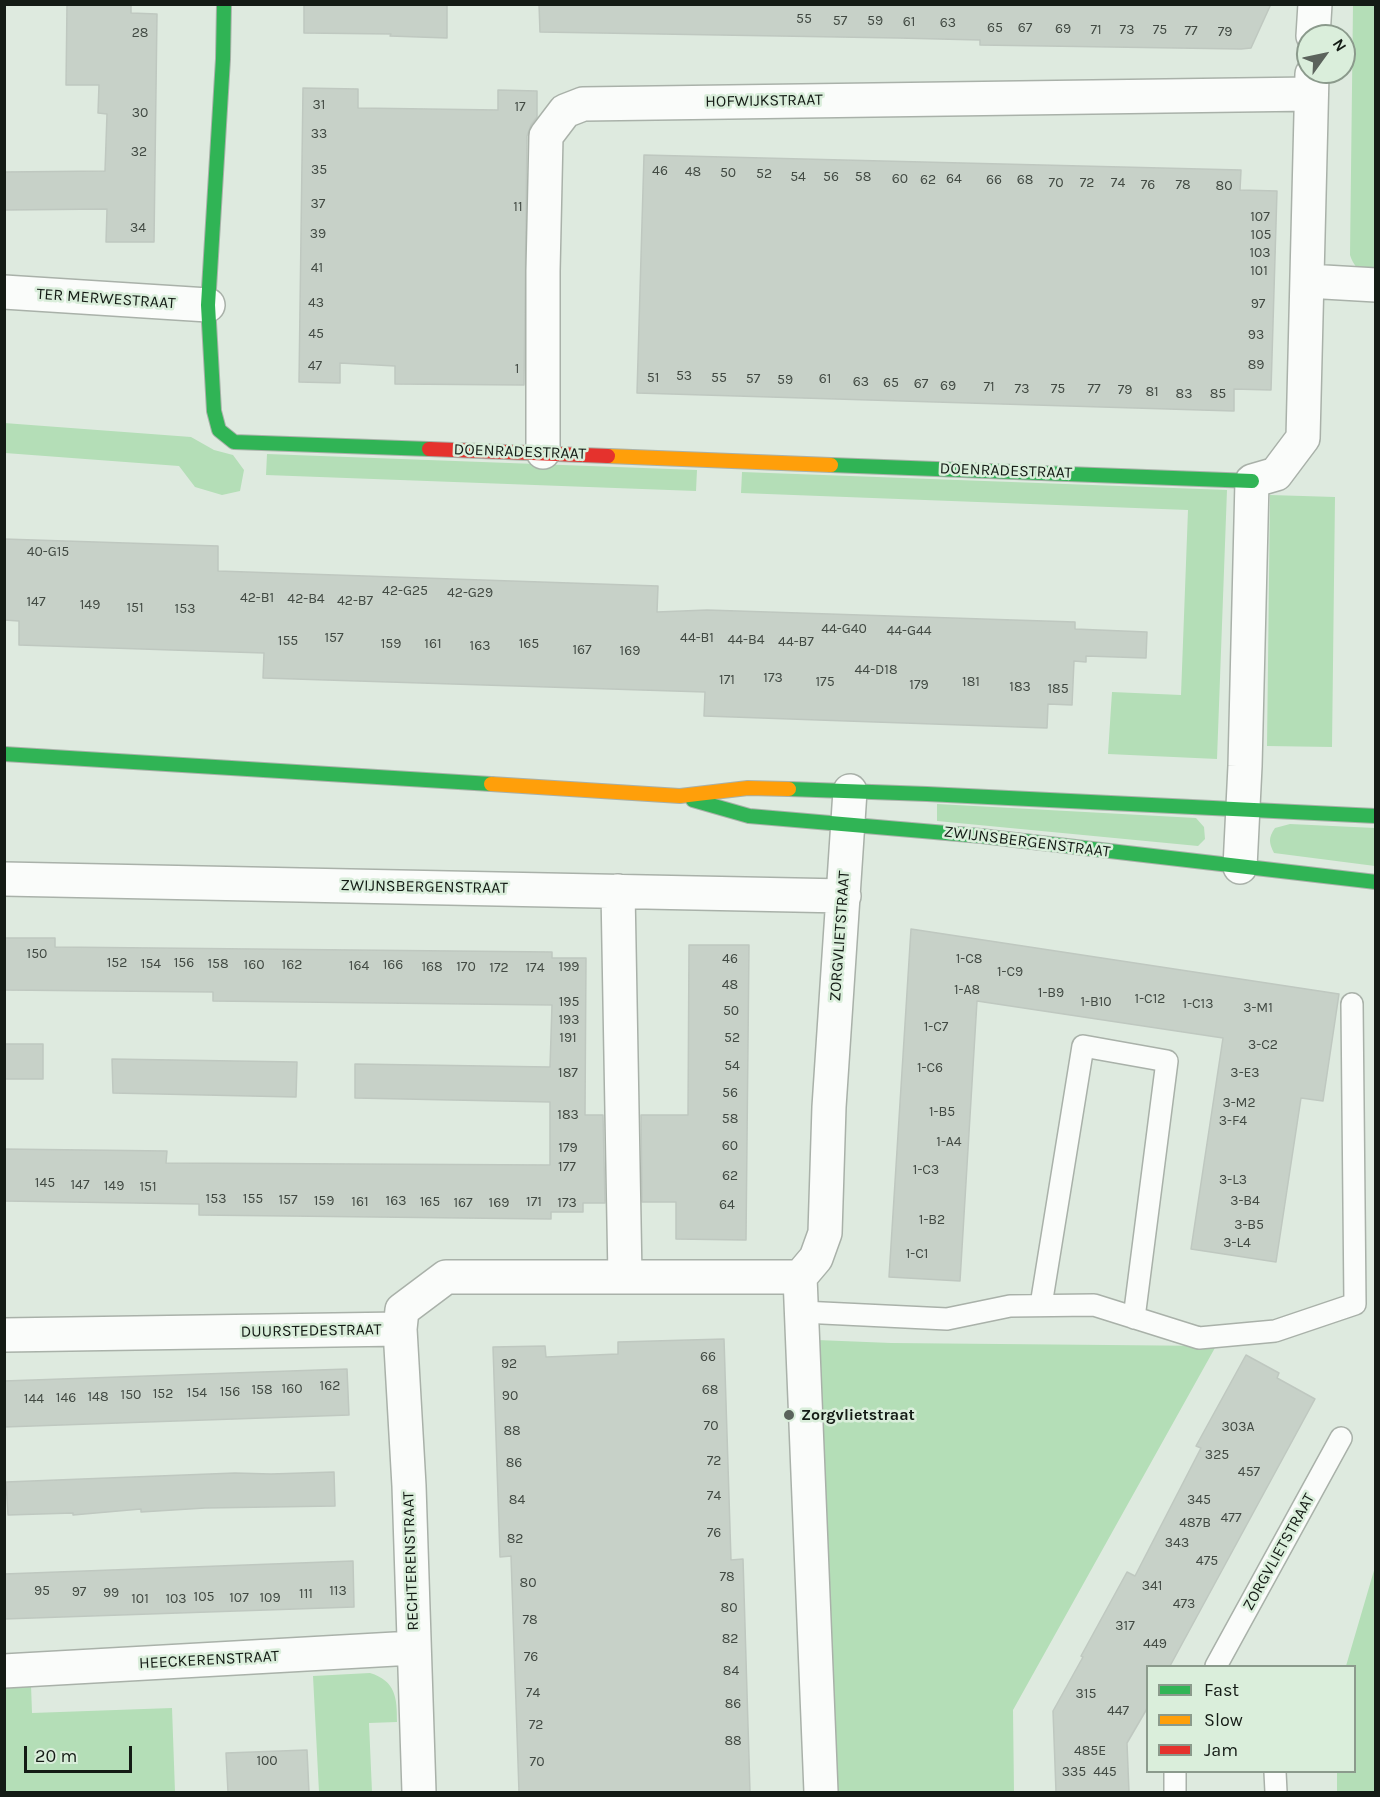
<!DOCTYPE html>
<style>
body{margin:0}
#map{position:relative;width:1380px;height:1797px;overflow:hidden;background:#deeadf;font-family:Karla,sans-serif}
canvas{display:block}
.frame{position:absolute;inset:0;border:6px solid #141b15;pointer-events:none}
.legend{position:absolute;left:1146px;top:1665px;width:210px;height:108px;box-sizing:border-box;background:#daeedb;border:2px solid #8b9a8c;margin:0;padding:8px 10px;list-style:none;font-size:18px;color:#141b15}
.legend li{display:flex;align-items:center;gap:12px;height:30px}
.legend b{width:30px;border:2px solid #8b9a8c}
.north{position:absolute;left:1296px;top:24px;width:60px;height:60px;box-sizing:border-box;background:#daeedb;border:2px solid #8b9a8c;border-radius:50%;rotate:57deg;font-size:16px;font-weight:700;line-height:24px;text-align:center;color:#141b15}
.north::after{content:'';display:block;margin:auto;width:21px;height:27px;background:#5b635c;clip-path:polygon(50% 0,100% 100%,50% 72%,0 100%)}
.scale{position:absolute;left:24px;top:1746px;width:108px;height:27px;box-sizing:border-box;border:3px solid #141b15;border-top:0;padding-left:8px;font-size:18px;line-height:21px;white-space:nowrap;color:#141b15;-webkit-text-stroke:4px #daeedb;paint-order:stroke}
</style>
<div id="map">
<canvas width="1380" height="1797"></canvas>
<div class="frame"></div>
<ul class="legend">
<li><b style="height:8px;background:#30b455"></b>Fast</li>
<li><b style="height:8px;background:#ff9f0a"></b>Slow</li>
<li><b style="height:8px;background:#e5322d"></b>Jam</li>
</ul>
<div class="north">N</div>
<div class="scale">20 m</div>
</div>
<script>
const ctx = document.querySelector('canvas').getContext('2d');
ctx.lineJoin = 'round';
function fillPath(path, color) {
  ctx.fillStyle = color;
  ctx.fill(path, 'evenodd');
}
function strokePath(path, color, width, dash) {
  ctx.strokeStyle = color;
  ctx.lineWidth = width;
  ctx.lineCap = dash ? 'butt' : 'round';
  ctx.setLineDash(dash || []);
  ctx.stroke(path);
}
function drawText(font, color, halo, rows, align = 'center') {
  ctx.font = font + ' Karla,sans-serif';
  ctx.lineWidth = 5;
  ctx.setLineDash([]);
  ctx.textBaseline = 'middle';
  ctx.strokeStyle = halo;
  ctx.fillStyle = color;
  for (const [text, x, y, turn = 0] of rows) {
    ctx.save();
    ctx.translate(x, y);
    ctx.rotate((+turn || 0) * Math.PI / 180);
    ctx.textAlign = isNaN(turn) ? turn : align;
    if (halo) ctx.strokeText(text, 0, 0);
    ctx.fillText(text, 0, 0);
    ctx.restore();
  }
}
const green = new Path2D(`
 M1353,5h22v268c-14,-2 -20,-3 -25,-18z
 M4,423l187,14 23,13 19,5 11,15 -4,21 -18,4 -27,-8 -16,-21 -174,-13z
 M267,454l430,16 -1,21 -430,-16z
 M742,472l485,18 -10,269 -109,-5 4,-62 69,3 7,-185 -447,-17z
 M1270,495l65,2 -3,250 -65,-1z
 M937,804l259,14 8,9 1,12 -7,7 -261,-25z
 M1290,824l85,4v38l-101,-13c-5,-10 -6,-15 1,-25z
 M817,1340l74,3 325,3 -203,364 1,82h-177z
 M1375,1567v225h-38v-20h17v-106h-8z
 M370,1673c26,8 27,25 27,49l-28,1 3,69h-53l-6,-116z
 M31,1685l1,28 140,-5 3,84h-170l-1,-106z`);
const building = new Path2D(`
 M67,4h64v9l26,1 -3,228h-48l1,-33 -103,1v-38l101,-1 2,-57 -9,-1 1,-28h-33z
 M304,4h143v34l-57,-2 1,-2 -87,-1z
 M539,4h732l-20,44 -10,1 -261,-4v-5l-82,-2 -358,-6z
 M303,88l55,1v19l140,2v-20l39,1v26l-6,8 -4,11 -3,249 -129,-1v-18l-55,-3v20l-41,-1z
 M644,155l597,15 -1,20 37,1 -6,199 -37,-1v22l-597,-18z
 M4,539l214,7v25l440,15 -1,26 50,-2 368,12v7l72,3 -1,26 -60,-2v6l-12,-1 -2,44 -24,-1 -1,24 -343,-12 1,-24 -442,-14 1,-25 -245,-8v-24l-15,-1z
 M911,929l428,65 -16,107 -22,-3 -25,164 -85,-13 32,-211 -246,-37 -17,280 -71,-4z
 M4,938h51v9l497,5v6h34l-1,157h18l2,88h-22v9h-32v7l-352,-4v-11l-195,-3v-52l163,2 -1,12 384,2v-63l-195,-4v-34l195,3 2,-62 -339,-4v-9l-209,-2z
 M689,945h60l-3,295 -70,-1v-37h-34l-1,-87h47z
 M4,1044h39v35h-39z
 M112,1059l185,3 -1,35 -183,-4z
 M724,1339l7,221 12,-1 7,233h-231l-8,-236 -11,1 -7,-210 52,-1 1,11 72,-3v-12z
 M1246,1355l33,18 -2,5 38,21 -145,267h-22v41l-21,36 2,49h-73l-3,-81 30,-54 -2,-1 46,-84 8,4 66,-128 -5,-2z
 M347,1369l2,46 -345,12v-46z
 M334,1472l1,34 -130,2 -64,4v-3l-68,6v-2l-65,2 -2,-33 229,-9 36,1z
 M353,1561l1,46 -350,12v-45z
 M307,1750l2,42h-81l-2,-39z`);
const lane = new Path2D(`
 M1041,1305l42,-259 84,15 -33,257
 M802,1312l145,7 63,-13 84,-1 105,33 76,-7 80,-27 -3,-300
 M1216,1666l125,-228
 M1175,1772v20
 M1275,1772l1,20`);
const street = new Path2D(`
 M1313,36l2,-32
 M1307,281l69,4
 M4,292l204,13
 M543,452v-181l3,-135 19,-25 18,-7 728,-10
 M1240,867l5,-101 7,-285 24,-7 27,-36 9,-364
 M4,879l840,17
 M618,891l7,386
 M400,1329l9,157 10,306
 M4,1335l396,-6 2,-19 44,-33h354
 M4,1671l409,-23
 M821,1792l-21,-515 16,-19 9,-25 4,-126 21,-316`);
const fast = new Path2D(`
 M224,4l-1,55 -15,246 6,106 5,19 15,12 195,7
 M831,465l421,16
 M4,754l487,30
 M789,789l138,5 449,22
 M693,800l56,16 232,20 395,46`);
const slow = new Path2D(`
 M608,456l223,9
 M491,784l189,12 68,-8 41,1`);
const jam = new Path2D(`
 M429,449l179,7`);
const markers = [
 [789,1415,6,"#5b635c"]
];
const numberNames = [
 ["55",804,19],
 ["57",840,21],
 ["59",875,21],
 ["61",909,22],
 ["63",948,23],
 ["65",995,28],
 ["67",1025,28],
 ["69",1063,29],
 ["71",1096,30],
 ["73",1127,30],
 ["75",1160,30],
 ["77",1191,31],
 ["79",1225,32],
 ["28",140,33],
 ["31",319,105],
 ["17",520,107],
 ["30",140,113],
 ["33",319,134],
 ["32",139,152],
 ["35",319,170],
 ["46",660,171],
 ["48",693,172],
 ["50",728,173],
 ["52",764,174],
 ["54",798,177],
 ["56",831,177],
 ["58",863,177],
 ["60",900,179],
 ["64",954,179],
 ["62",928,180],
 ["66",994,180],
 ["68",1025,180],
 ["70",1056,183],
 ["72",1087,183],
 ["74",1118,183],
 ["76",1148,185],
 ["78",1183,185],
 ["80",1224,186],
 ["37",318,204],
 ["11",518,207],
 ["107",1260,217],
 ["34",138,228],
 ["39",318,234],
 ["105",1261,235],
 ["103",1260,253],
 ["41",317,268],
 ["101",1259,271],
 ["43",316,303],
 ["97",1258,304],
 ["45",316,334],
 ["93",1256,335],
 ["89",1256,365],
 ["47",315,366],
 ["1",517,369],
 ["53",684,376],
 ["51",653,378],
 ["55",719,378],
 ["57",753,379],
 ["61",825,379],
 ["59",785,380],
 ["63",861,382],
 ["65",891,383],
 ["67",921,384],
 ["69",948,386],
 ["71",989,387],
 ["73",1022,389],
 ["75",1058,389],
 ["77",1094,389],
 ["79",1125,390],
 ["81",1152,392],
 ["83",1184,394],
 ["85",1218,394],
 ["40-G15",48,552],
 ["42-G25",405,591],
 ["42-G29",470,593],
 ["42-B1",257,598],
 ["42-B4",306,599],
 ["42-B7",355,601],
 ["147",36,602],
 ["149",90,605],
 ["151",135,608],
 ["153",185,609],
 ["44-G40",844,629],
 ["44-G44",909,631],
 ["157",334,638],
 ["44-B1",697,638],
 ["44-B4",746,640],
 ["155",288,641],
 ["44-B7",796,642],
 ["159",391,644],
 ["161",433,644],
 ["165",529,644],
 ["163",480,646],
 ["167",582,650],
 ["169",630,651],
 ["44-D18",876,670],
 ["173",773,678],
 ["171",727,680],
 ["175",825,682],
 ["181",971,682],
 ["179",919,685],
 ["183",1020,687],
 ["185",1058,689],
 ["150",37,954],
 ["46",730,959],
 ["1-C8",969,959],
 ["152",117,963],
 ["156",184,963],
 ["154",151,964],
 ["158",218,964],
 ["160",254,965],
 ["162",292,965],
 ["166",393,965],
 ["164",359,966],
 ["168",432,967],
 ["170",466,967],
 ["199",569,967],
 ["172",499,968],
 ["174",535,968],
 ["1-C9",1010,972],
 ["48",730,985],
 ["1-A8",967,990],
 ["1-B9",1051,993],
 ["1-C12",1150,999],
 ["195",569,1002],
 ["1-B10",1096,1002],
 ["1-C13",1198,1004],
 ["3-M1",1258,1008],
 ["50",731,1011],
 ["193",569,1020],
 ["1-C7",936,1027],
 ["191",568,1038],
 ["52",732,1038],
 ["3-C2",1263,1045],
 ["54",732,1066],
 ["1-C6",930,1068],
 ["187",568,1073],
 ["3-E3",1245,1073],
 ["56",730,1093],
 ["3-M2",1239,1103],
 ["1-B5",942,1112],
 ["183",568,1115],
 ["58",730,1119],
 ["3-F4",1233,1121],
 ["1-A4",949,1142],
 ["60",730,1146],
 ["179",568,1148],
 ["177",567,1167],
 ["1-C3",926,1170],
 ["62",730,1176],
 ["3-L3",1233,1180],
 ["145",45,1183],
 ["147",80,1185],
 ["149",114,1186],
 ["151",148,1187],
 ["153",216,1199],
 ["155",253,1199],
 ["157",288,1200],
 ["159",324,1201],
 ["163",396,1201],
 ["3-B4",1245,1201],
 ["161",360,1202],
 ["165",430,1202],
 ["171",534,1202],
 ["167",463,1203],
 ["169",499,1203],
 ["173",567,1203],
 ["64",727,1205],
 ["1-B2",932,1220],
 ["3-B5",1249,1225],
 ["3-L4",1237,1243],
 ["1-C1",917,1254],
 ["66",708,1357],
 ["92",509,1364],
 ["162",330,1386],
 ["160",292,1389],
 ["158",262,1390],
 ["68",710,1390],
 ["156",230,1392],
 ["154",197,1393],
 ["152",163,1394],
 ["150",131,1395],
 ["90",510,1396],
 ["148",98,1397],
 ["146",66,1398],
 ["144",34,1399],
 ["70",711,1426],
 ["303A",1238,1427],
 ["88",512,1431],
 ["325",1217,1455],
 ["72",714,1461],
 ["86",514,1463],
 ["457",1249,1472],
 ["74",714,1496],
 ["84",517,1500],
 ["345",1199,1500],
 ["477",1231,1518],
 ["487B",1195,1523],
 ["76",714,1533],
 ["82",515,1539],
 ["343",1177,1543],
 ["475",1207,1561],
 ["78",727,1577],
 ["80",528,1583],
 ["341",1152,1586],
 ["95",42,1591],
 ["113",338,1591],
 ["97",79,1592],
 ["99",111,1593],
 ["111",306,1594],
 ["105",204,1597],
 ["107",239,1598],
 ["109",270,1598],
 ["101",140,1599],
 ["103",176,1599],
 ["473",1184,1604],
 ["80",729,1608],
 ["78",530,1620],
 ["317",1125,1626],
 ["82",730,1639],
 ["449",1155,1644],
 ["76",531,1657],
 ["84",731,1671],
 ["74",533,1693],
 ["315",1086,1694],
 ["86",733,1704],
 ["447",1118,1711],
 ["72",536,1725],
 ["88",733,1741],
 ["485E",1090,1751],
 ["100",267,1761],
 ["70",537,1762],
 ["335",1074,1772],
 ["445",1105,1772]
];
const streetNames = [
 ["HOFWIJKSTRAAT",764,101,-1],
 ["TER MERWESTRAAT",106,299,4],
 ["DOENRADESTRAAT",520,452,2],
 ["DOENRADESTRAAT",1006,471,2],
 ["ZWIJNSBERGENSTRAAT",1027,842,7],
 ["ZWIJNSBERGENSTRAAT",424,887,1],
 ["ZORGVLIETSTRAAT",840,936,-86],
 ["DUURSTEDESTRAAT",311,1331,-1],
 ["ZORGVLIETSTRAAT",1279,1552,-61],
 ["RECHTERENSTRAAT",411,1561,-92],
 ["HEECKERENSTRAAT",209,1660,-3]
];
const poiNames = [
 ["Zorgvlietstraat",801,1415]
];
fillPath(green, '#b4deb7');
fillPath(building, '#c7d1c8');
strokePath(building, '#bfc8c0', 1.5);
strokePath(lane, '#a9b1a9', 24);
strokePath(street, '#a9b1a9', 36);
strokePath(fast, '#a9b1a9', 16);
strokePath(slow, '#a9b1a9', 16);
strokePath(jam, '#a9b1a9', 16);
strokePath(lane, '#fafcfa', 21);
strokePath(street, '#fafcfa', 33);
strokePath(fast, '#30b455', 14);
strokePath(slow, '#ff9f0a', 14);
strokePath(jam, '#e5322d', 14);
for (const [x, y, r, color] of markers) {
  const dot = new Path2D();
  dot.arc(x, y, r, 0, 2 * Math.PI);
  ctx.fillStyle = color;
  ctx.fill(dot);
  strokePath(dot, '#daeedb', 2);
}
drawText('14px', '#424a43', null, numberNames);
drawText('16px', '#141b15', '#daeedb', streetNames);
drawText('bold 16px', '#141b15', '#daeedb', poiNames, 'left');
</script>
